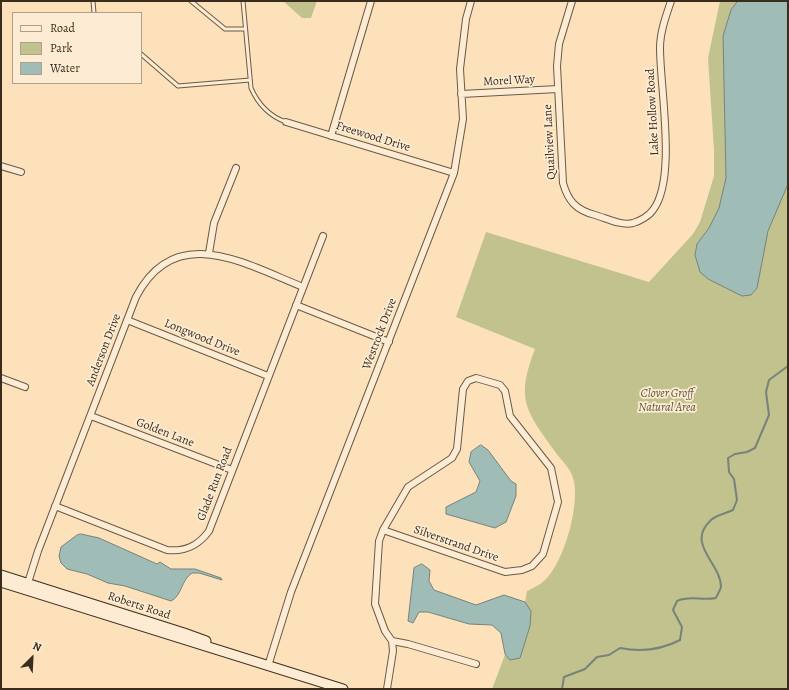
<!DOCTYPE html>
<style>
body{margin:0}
#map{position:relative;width:789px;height:690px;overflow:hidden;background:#fce1bb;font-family:Alegreya,serif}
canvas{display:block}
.frame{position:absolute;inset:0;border:2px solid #3a2d1e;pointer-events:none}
.legend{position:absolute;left:12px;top:12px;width:130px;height:72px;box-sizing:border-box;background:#fdecd3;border:1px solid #afa08b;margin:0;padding:5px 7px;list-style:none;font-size:12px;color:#3a2d1e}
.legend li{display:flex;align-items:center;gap:8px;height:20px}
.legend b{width:20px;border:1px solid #afa08b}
.north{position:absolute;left:12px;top:638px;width:40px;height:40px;-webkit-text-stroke:3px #fdecd3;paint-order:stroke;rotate:24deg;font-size:11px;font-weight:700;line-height:16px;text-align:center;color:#3a2d1e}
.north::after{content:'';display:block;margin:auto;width:14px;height:18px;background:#3a2d1e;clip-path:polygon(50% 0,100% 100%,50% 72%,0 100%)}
</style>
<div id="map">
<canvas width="789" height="690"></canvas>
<div class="frame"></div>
<ul class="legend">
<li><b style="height:5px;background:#fdecd3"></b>Road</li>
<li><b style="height:11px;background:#c2c28e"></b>Park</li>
<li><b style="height:11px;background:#a0bcb7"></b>Water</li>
</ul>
<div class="north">N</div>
</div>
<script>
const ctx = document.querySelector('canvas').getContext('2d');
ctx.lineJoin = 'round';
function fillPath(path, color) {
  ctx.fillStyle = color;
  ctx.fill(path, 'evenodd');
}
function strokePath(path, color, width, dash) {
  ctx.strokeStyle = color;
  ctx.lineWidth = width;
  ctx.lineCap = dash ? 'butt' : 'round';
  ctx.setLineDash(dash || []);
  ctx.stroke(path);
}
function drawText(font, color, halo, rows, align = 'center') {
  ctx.font = font + ' Alegreya,serif';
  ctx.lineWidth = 3.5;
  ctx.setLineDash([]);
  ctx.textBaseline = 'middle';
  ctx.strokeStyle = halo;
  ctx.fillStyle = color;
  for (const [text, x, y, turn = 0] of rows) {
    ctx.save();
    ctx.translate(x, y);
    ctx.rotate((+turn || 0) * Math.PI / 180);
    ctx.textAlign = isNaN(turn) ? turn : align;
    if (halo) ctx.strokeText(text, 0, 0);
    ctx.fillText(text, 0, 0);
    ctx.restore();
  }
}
const green = new Path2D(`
 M283,1h34l-6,17h-9z
 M720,1h68v688h-296l33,-87 2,-11c6,-3 13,-6 18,-11 19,-18 36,-77 28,-102 -2,-9 -12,-18 -17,-25 -30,-42 -41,-53 -21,-104l-79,-32 30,-85 163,50 44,-48 7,-12 14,-46v-26l-6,-92z`);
const water = new Path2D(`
 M738,1h50v183l-20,47 -11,57 -6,7 -9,1 -34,-17 -8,-7 -5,-17 2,-11 12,-16 10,-20 7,-30 -3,-142 8,-26z
 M481,445l7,5 23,31 5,3v12l-10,26 -11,6 -49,-14v-7l30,-15 4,-11 -11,-19 2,-10z
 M81,534l18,4 58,26 3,-2 11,7h24l26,9 1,2 -23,-7h-7c-11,7 -10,23 -21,28l-46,-15 -17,-3 -21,-9 -20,-5 -6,-6 -2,-7 2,-9 16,-12z
 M422,564l8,6 -1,11 5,9 42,15 28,-10 21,7 6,9 -1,15 -10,32 -10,2 -5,-6 -4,-21 -9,-8 -23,-1 -41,-12h-9l-6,11 -5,-2 6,-53z`);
const stream = new Path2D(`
 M562,689l2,-12 21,-8 12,-12 12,-2 11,-7c21,4 41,2 60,-8l2,-13 -9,-17 4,-9c13,-6 25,0 39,-3 1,-3 4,-7 5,-11 0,-24 -36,-43 -10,-67 5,-5 16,-7 22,-10l4,-10 -3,-21 -5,-7 -1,-14 7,-4 12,-2 8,-4 14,-33 -3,-23 3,-12 19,-14`);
const service = new Path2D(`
 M93,1l1,12
 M191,1l34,28h20
 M243,1l8,87c7,16 18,28 35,34
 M141,54l37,32 72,-6`);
const minor = new Path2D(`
 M572,1l-13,43 -2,22 6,117c5,18 13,27 32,32 11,3 26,11 38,8 7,-2 16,-7 20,-13 24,-31 7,-122 7,-162 0,-16 6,-32 11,-47
 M461,94l97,-5
 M286,122l168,51
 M331,136l40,-135
 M1,166l20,6
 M209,253l5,-30 22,-55
 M296,305l93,37
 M127,320l141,56
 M1,378l24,9
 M91,416l141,54
 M55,506l112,44c18,2 31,-4 42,-19l114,-295
 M383,530l122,42 17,-2 10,-4 11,-12 15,-52 -7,-34 -41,-52 -5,-25 -5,-6 -24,-7 -8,3 -5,8 -6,60 -5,9 -44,29 -25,43 -4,11 -4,63 10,27 7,10 1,10 -6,38
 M27,586l11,-35 98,-254c39,-76 109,-33 167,-10
 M392,641l16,3 68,20
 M268,666l23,-74 163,-419 9,-54 -3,-50 6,-50 5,-18`);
const secondary = new Path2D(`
 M1,575l183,58 22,8
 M1,582l342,107`);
const streetNames = [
 ["Morel Way",509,81,-3],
 ["Lake Hollow Road",653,112,-93],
 ["Freewood Drive",373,137,17],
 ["Quailview Lane",550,142,-93],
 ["Westrock Drive",380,334,-69],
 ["Longwood Drive",202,338,22],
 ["Anderson Drive",104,350,-69],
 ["Golden Lane",165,433,21],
 ["Glade Run Road",215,484,-69],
 ["Silverstrand Drive",456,544,19],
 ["Roberts Road",139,606,18]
];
const parkNames = [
 ["Clover Groff",667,394],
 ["Natural Area",667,408]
];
fillPath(green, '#c2c28e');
fillPath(water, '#a0bcb7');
strokePath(water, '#77837a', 1);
strokePath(stream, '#77837a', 2);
strokePath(service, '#6a5a45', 5);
strokePath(minor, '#6a5a45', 8);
strokePath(secondary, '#3a2d1e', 11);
strokePath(service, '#fdecd3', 3);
strokePath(minor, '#fdecd3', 6);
strokePath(secondary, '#fdecd3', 9);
drawText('12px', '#3a2d1e', '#fdecd3', streetNames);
drawText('italic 12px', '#5c523a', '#fdecd3', parkNames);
</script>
